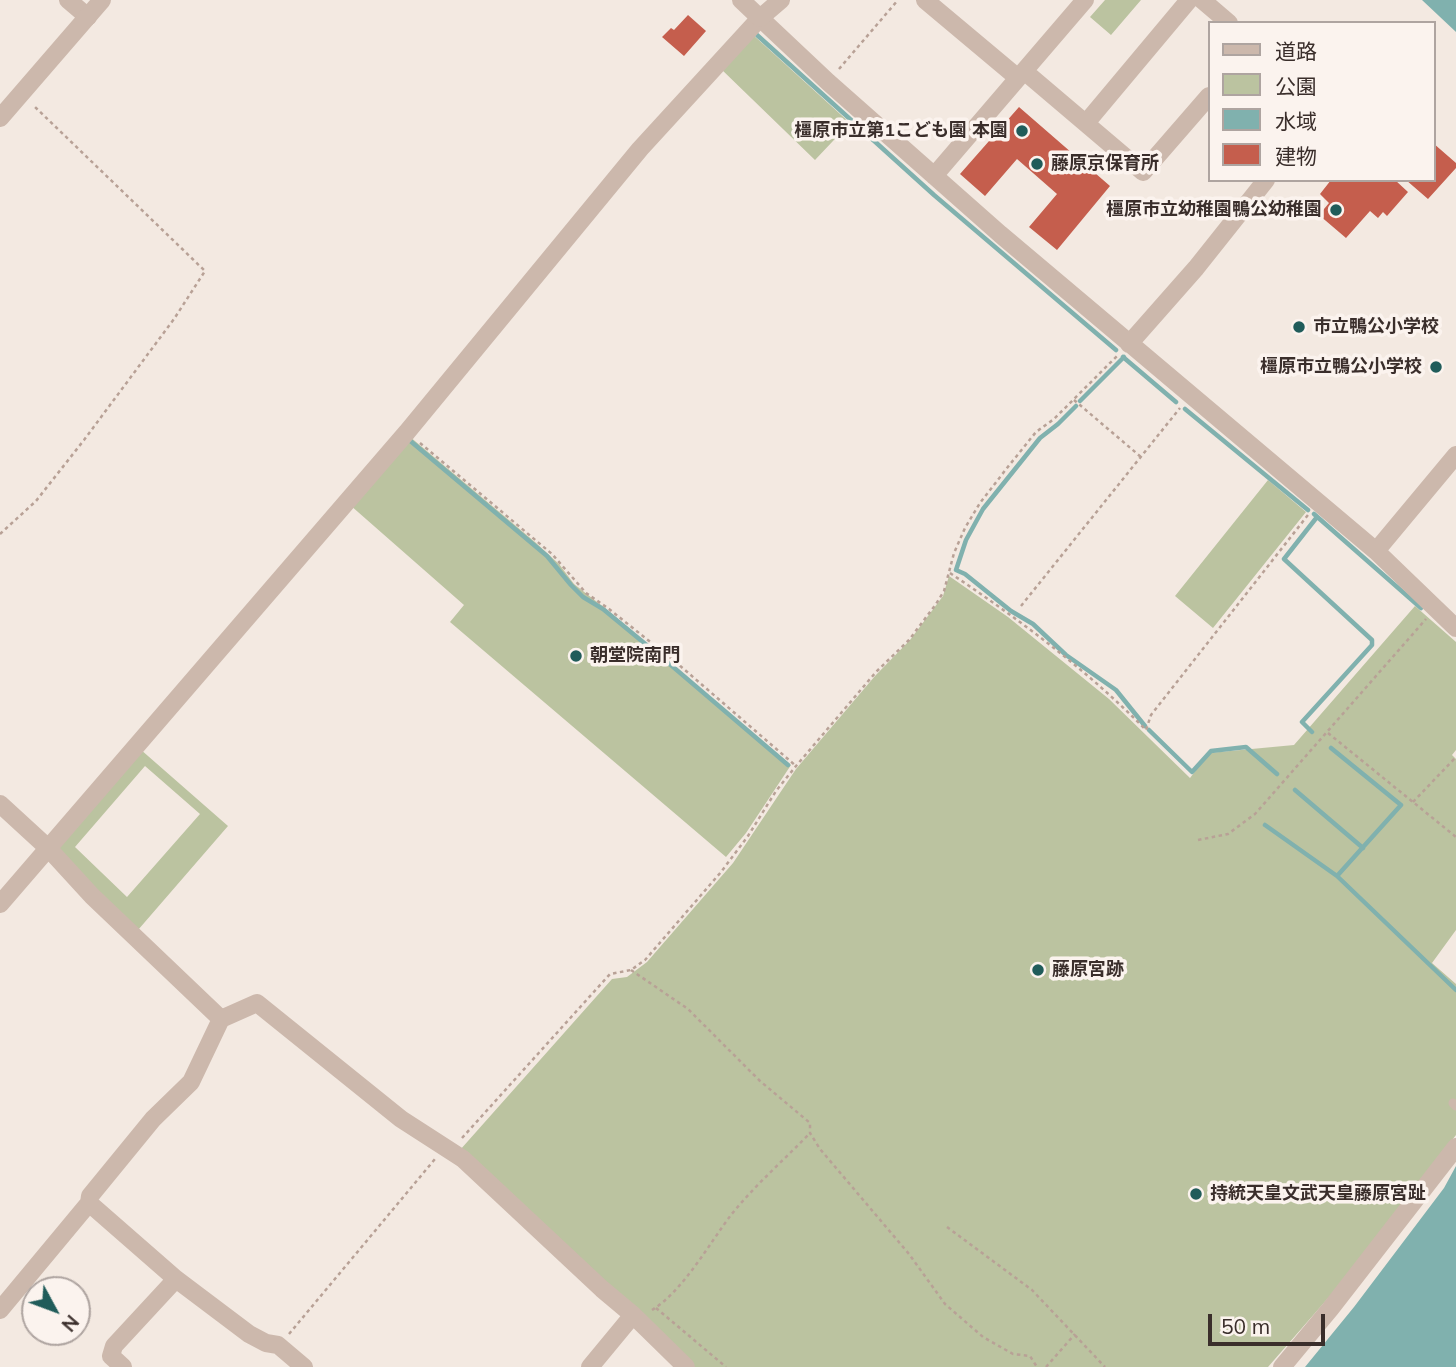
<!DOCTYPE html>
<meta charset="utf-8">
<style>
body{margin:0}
#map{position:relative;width:1456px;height:1367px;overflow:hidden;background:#f3e9e1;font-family:Mulish,"Noto Sans JP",sans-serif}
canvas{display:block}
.legend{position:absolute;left:1208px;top:21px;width:228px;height:161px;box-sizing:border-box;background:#fbf3ee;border:2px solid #aea4a0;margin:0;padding:9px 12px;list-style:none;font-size:21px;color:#3a2e2b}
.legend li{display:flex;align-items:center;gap:14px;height:35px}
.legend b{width:35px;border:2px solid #aea4a0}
.north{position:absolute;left:21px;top:1276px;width:70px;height:70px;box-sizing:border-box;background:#fbf3ee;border:2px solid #aea4a0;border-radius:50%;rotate:131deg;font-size:19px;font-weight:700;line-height:28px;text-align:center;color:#3a2e2b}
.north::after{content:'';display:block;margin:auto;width:24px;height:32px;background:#205c5a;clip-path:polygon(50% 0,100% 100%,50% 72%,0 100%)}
.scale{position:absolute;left:1208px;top:1314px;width:117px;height:32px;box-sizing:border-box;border:4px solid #3a2e2b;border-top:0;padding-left:9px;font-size:21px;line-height:24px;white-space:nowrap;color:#3a2e2b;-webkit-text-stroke:5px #fbf3ee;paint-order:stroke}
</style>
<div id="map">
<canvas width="1456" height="1367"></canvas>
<ul class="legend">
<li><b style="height:9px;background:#ccb8ac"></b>道路</li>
<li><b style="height:19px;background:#bbc3a0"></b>公園</li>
<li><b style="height:19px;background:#80b1ae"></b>水域</li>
<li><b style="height:19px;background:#c55e4d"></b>建物</li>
</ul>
<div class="north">N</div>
<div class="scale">50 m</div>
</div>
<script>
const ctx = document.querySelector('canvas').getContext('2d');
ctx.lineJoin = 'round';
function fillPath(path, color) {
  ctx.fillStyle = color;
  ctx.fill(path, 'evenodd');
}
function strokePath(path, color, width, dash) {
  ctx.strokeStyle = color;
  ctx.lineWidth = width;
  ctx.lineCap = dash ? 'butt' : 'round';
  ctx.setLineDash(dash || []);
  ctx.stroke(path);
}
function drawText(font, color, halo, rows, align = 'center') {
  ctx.font = font + ' Mulish,"Noto Sans JP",sans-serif';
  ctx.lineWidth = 7;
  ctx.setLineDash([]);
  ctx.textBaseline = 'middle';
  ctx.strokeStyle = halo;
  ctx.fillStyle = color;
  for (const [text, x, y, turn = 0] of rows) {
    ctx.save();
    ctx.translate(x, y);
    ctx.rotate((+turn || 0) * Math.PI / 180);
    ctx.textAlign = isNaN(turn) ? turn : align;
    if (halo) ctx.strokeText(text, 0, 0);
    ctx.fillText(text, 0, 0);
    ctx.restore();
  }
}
const green = new Path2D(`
 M1105,0h36l-30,35 -21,-18z
 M751,33l99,90 -35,37 -95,-92z
 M409,436l126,106 24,22 15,20 32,25 185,156 -45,68 -20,24 -276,-235 14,-17 -114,-100z
 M1268,480l38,32 -93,116 -38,-32z
 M949,576l59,41 101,82 81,79 19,-25 85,-8 121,-139 41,36v108l-4,5 4,4v171l-24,33 24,21v151l-113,146 -75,86h-575l-233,-217 152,-171 15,-2 20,-15 86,-99 63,-94 79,-93 35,-36 33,-44z
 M140,749l88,77 -90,104 -38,-35 -44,-48zM145,766l55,48 -73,83 -52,-50z`);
const water = new Path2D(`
 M1422,0h34v32z
 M1456,1166v201h-151l49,-60 90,-119z`);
const stream = new Path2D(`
 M757,35l177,160 182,155
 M1123,357l53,45
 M1080,401l44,-44
 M1076,406l-18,18 -18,14 -57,71 -17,31 -10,30 9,4 46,37 22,13 33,31 50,35 29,36
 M1185,409l123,101
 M408,439l139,117 24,29 12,12 20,12 69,57 116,99
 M1314,514l107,94
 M1149,730l43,42 19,-21 35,-4 31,27
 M1312,732l-10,-10 70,-77v-5l-88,-81 33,-42
 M1331,748l70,57 -64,71 119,114
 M1295,790l68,58
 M1265,825l72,51`);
const building = new Path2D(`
 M688,15l18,16 -22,25 -22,-19 9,-9 3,2z
 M1019,107l91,79 -53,64 -28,-23 28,-33 -40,-35 -32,37 -25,-22z
 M1433,143l23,20v5l-28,31 -22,-19h27z
 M1331,180h64l13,12 -21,24 -4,-4 -5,6 -8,-7 -24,27 -27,-23 10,-12 -9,-9z`);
const path = new Path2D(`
 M839,69l59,-69
 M1074,400l67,57
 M420,443l132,111 34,39 23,16 69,55 118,102
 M0,534l36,-33 48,-61 90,-121 31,-48 -171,-165
 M950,573c70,47 137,97 196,157l5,-15 157,-200
 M1021,606l159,-198
 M1328,733l128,104
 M1413,802l43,-45
 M1198,840l30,-6 27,-20 171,-195
 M631,970l57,39 72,72 50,42v10l10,16 89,105 36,50 38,33 30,17 17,2 7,11
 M462,1138l148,-164 21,-4 14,-10 76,-88 27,-36 28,-45 20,-25 80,-94 33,-32 27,-36 8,-13 10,-38 11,-25 15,-25 27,-35 29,-36 18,-13 63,-63
 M947,1227l85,63 73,77
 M656,1308l70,59
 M652,1310c31,-19 57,-66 79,-95 24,-30 53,-55 79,-82
 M289,1334l146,-175
 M1046,1367l29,-33`);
const service = new Path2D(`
 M1453,1103l3,3`);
const minor = new Path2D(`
 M68,0l20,17
 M925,0l93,78
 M1202,0l27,23
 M1024,71l119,101 66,-76
 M1086,123l103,-123
 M934,176l151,-176
 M1129,344l67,-76 70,-88
 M1376,551l80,-96
 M0,804l48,44 44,48 129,123
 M0,904l407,-472 233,-283 120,-131 68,64 172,152 376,317 80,77
 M89,1203l87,76 73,55 17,9 12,2 26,22
 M0,1310l89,-107 1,-7 63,-77 38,-37 30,-63 36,-16 144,116 62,40 139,130 31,26 53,52
 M123,1367l-12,-11 3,-10 62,-67
 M590,1367l43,-52
 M1282,1367l49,-59 125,-161`);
const tertiary = new Path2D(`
 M741,0l19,18 21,-18
 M0,118l102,-118`);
const markers = [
 [1022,131,7,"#205c5a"],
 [1037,164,7,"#205c5a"],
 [1336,210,7,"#205c5a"],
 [1299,327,7,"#205c5a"],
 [1436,367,7,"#205c5a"],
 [576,656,7,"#205c5a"],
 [1038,970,7,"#205c5a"],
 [1196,1194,7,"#205c5a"]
];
const poiNames = [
 ["橿原市立第1こども園 本園",1008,131,"right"],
 ["藤原京保育所",1051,164],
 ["橿原市立幼稚園鴨公幼稚園",1322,210,"right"],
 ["市立鴨公小学校",1313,327],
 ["橿原市立鴨公小学校",1422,367,"right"],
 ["朝堂院南門",590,656],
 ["藤原宮跡",1052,970],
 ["持統天皇文武天皇藤原宮趾",1210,1194]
];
fillPath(green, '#bbc3a0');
fillPath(water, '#80b1ae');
strokePath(stream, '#80b1ae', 4.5);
fillPath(building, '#c55e4d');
strokePath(path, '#b8a196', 2.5, [3.5, 3.5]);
strokePath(service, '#ccb8ac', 9);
strokePath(minor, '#ccb8ac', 18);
strokePath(tertiary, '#ccb8ac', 18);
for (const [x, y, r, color] of markers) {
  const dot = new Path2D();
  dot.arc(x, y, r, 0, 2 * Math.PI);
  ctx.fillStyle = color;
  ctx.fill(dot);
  strokePath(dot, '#fbf3ee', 2.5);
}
drawText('bold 18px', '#3a2e2b', '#fbf3ee', poiNames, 'left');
</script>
